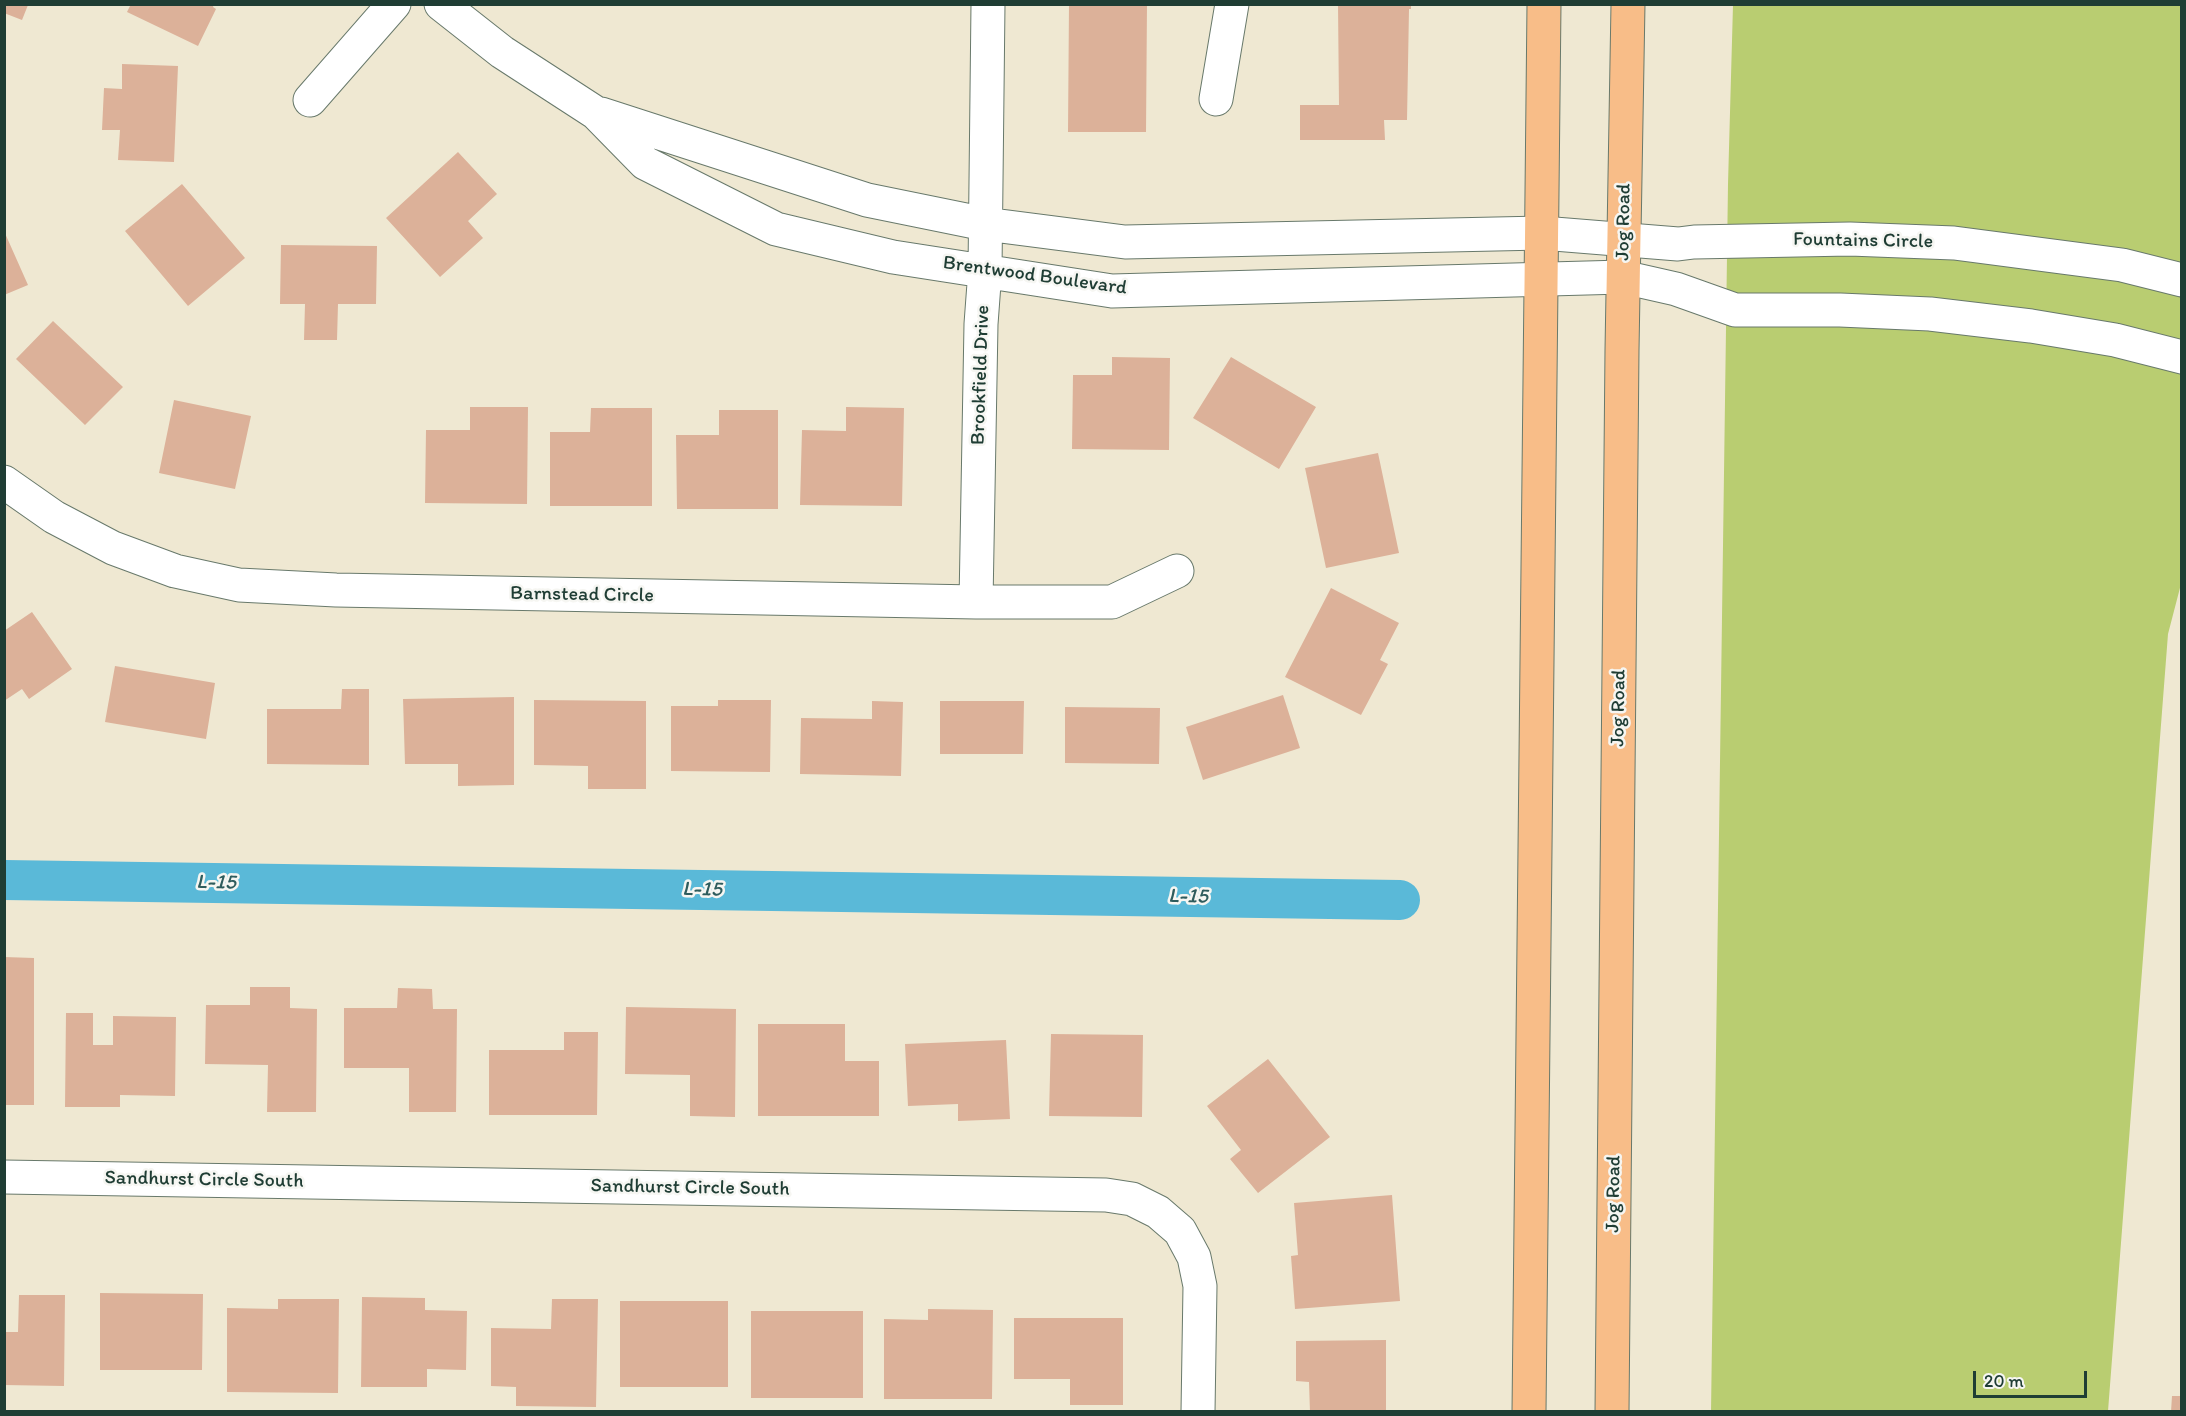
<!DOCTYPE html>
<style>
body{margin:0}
#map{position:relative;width:2186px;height:1416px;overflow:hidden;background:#efe8d2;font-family:Itim,sans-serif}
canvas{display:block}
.frame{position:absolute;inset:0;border:6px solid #1f3d34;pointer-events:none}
.scale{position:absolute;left:1973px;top:1371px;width:114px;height:27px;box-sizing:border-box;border:3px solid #1f3d34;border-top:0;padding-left:8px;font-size:18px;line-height:21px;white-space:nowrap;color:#1f3d34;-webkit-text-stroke:4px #f6f6f2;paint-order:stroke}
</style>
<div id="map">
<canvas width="2186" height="1416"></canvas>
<div class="frame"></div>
<div class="scale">20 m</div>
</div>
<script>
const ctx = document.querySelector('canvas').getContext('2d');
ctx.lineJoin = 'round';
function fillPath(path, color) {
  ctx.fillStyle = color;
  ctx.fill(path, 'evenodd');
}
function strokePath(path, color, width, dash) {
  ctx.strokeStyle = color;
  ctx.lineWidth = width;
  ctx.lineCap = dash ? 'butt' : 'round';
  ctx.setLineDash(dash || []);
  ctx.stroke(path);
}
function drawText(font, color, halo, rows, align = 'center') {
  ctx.font = font + ' Itim,sans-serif';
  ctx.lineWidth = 5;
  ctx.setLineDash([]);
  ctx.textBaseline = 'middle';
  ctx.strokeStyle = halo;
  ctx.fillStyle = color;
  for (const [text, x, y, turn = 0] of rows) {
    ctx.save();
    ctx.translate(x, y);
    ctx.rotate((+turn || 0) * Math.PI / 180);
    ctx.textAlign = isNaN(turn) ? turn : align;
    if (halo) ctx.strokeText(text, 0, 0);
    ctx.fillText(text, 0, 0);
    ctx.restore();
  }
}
const green = new Path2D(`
 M1733,5h448v579l-13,50 -60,777 -397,1 17,-1228z`);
const canal = new Path2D(`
 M4,880l1396,20`);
const building = new Path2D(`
 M131,4h83l-1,3 3,2 -18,37 -71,-34z
 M1069,4h78l-1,128h-78z
 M1338,4h73v5h-2l-2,111h-23l1,20h-85v-35h39z
 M4,5h24l-6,15 -18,-7z
 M122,64l56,2 -4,96 -56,-2 2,-30h-18l2,-42 18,1z
 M458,152l39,42 -29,27 15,17 -43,39 -54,-59z
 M182,184l63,74 -57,48 -63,-75z
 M4,231l24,54 -24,10z
 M281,245l96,1 -1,58h-38l-1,36h-33l1,-36h-25z
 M53,321l70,66 -38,38 -69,-66z
 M1112,357l58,1 -1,92 -97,-1 1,-74h39z
 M1231,357l85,50 -37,62 -86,-51z
 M174,400l77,16 -16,73 -76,-16z
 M470,407h58l-1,97 -102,-1 1,-73h44z
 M846,407l58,1 -2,98 -102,-1 2,-75 44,1z
 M591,408h61v98h-102v-74h40z
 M719,410h59v99h-101l-1,-74h43z
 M1378,453l21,100 -73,15 -21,-100z
 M1331,588l68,35 -19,37 8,4 -27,51 -76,-38z
 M32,612l40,57 -43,30 -7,-10 -18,12v-70z
 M115,666l100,17 -9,56 -101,-17z
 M342,689h27v76l-102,-1v-55h74z
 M1283,695l17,53 -97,32 -17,-53z
 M514,697v88l-56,1v-22h-53l-2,-65z
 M534,700l112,1v88h-58v-23l-54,-1z
 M718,700h53l-1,72 -99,-1v-65h47z
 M872,701l31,1 -2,74 -101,-2 1,-56 71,1z
 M940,701h84l-1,53h-83z
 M1065,707l95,1 -1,56 -94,-1z
 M4,957l30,1v147h-30z
 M250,987h40v21l27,1 -1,103h-49l1,-47 -63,-1 1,-59h44z
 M398,988l34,1 1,20h24l-1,103h-47v-44h-65v-60h53z
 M626,1007l110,2 -1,108 -45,-1v-41l-65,-1z
 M66,1013h27v32h20v-29l63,1 -1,79 -55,-1v12h-55z
 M758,1024h87v37h34v55h-121z
 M564,1032h34l-1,83h-108v-65h75z
 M1051,1034l92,1 -1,82 -93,-1z
 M1006,1040l4,79 -52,2v-17l-50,2 -3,-62z
 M1268,1059l62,78 -72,56 -28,-34 11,-9 -34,-44z
 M1392,1195l8,106 -105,8 -4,-53 7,-1 -4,-52z
 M100,1293l103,1 -1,76h-102z
 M19,1295h46l-1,91 -60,-1v-53h14z
 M362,1297l63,1v12l42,1 -1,59 -39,-1v18h-66z
 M278,1299h61l-1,94 -111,-1v-84l51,1z
 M552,1299h46l-2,108 -80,-1v-19l-25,-1v-58l60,1z
 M620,1301h108v86h-108z
 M928,1309l65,1 -1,89h-108v-80l44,1z
 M751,1311h112v87h-112z
 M1014,1318h109v87h-53v-26h-56z
 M1386,1340v72h-76l-1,-30 -13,-1v-40z
 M2172,1396h10v16h-11z`);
const minor = new Path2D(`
 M441,4l61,48 94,61 49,50 131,66 117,28 219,34 511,-14 53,12 59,21h105l90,4 101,12 84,14 67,17
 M1216,99l16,-95
 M310,100l84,-96
 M601,114l266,86 118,24 140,18 417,-9 136,11 16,-2 156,-3 104,4 168,22 60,15
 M4,482l50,35 59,31 62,23 64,14 97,5 640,12h136l65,-31
 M976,602l5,-278 4,-54 3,-266
 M4,1177l1102,18 26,4 26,13 22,19 14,26 6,29 -2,126`);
const major = new Path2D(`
 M1529,1412l15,-1408
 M1612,1412l10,-1062 6,-346`);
const streetNames = [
 ["Jog Road",1624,222,-89],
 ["Fountains Circle",1863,241,1],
 ["Brentwood Boulevard",1035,276,8],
 ["Brookfield Drive",981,375,-88],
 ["Barnstead Circle",582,595,1],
 ["Jog Road",1619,708,-89],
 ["Sandhurst Circle South",204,1180,1],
 ["Sandhurst Circle South",690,1188,1],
 ["Jog Road",1614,1194,-89]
];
const waterNames = [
 ["L-15",216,883,1],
 ["L-15",702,890,1],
 ["L-15",1188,897,1]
];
fillPath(green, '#b9cd71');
strokePath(canal, '#5ab9d8', 40);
fillPath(building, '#dcb199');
strokePath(minor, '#68796b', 35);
strokePath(major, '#68796b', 35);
strokePath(minor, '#fff', 33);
strokePath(major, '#f8bd88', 33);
drawText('20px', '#1f3d34', '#f6f6f2', streetNames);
drawText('italic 21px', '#2e5c5d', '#f6f6f2', waterNames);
</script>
